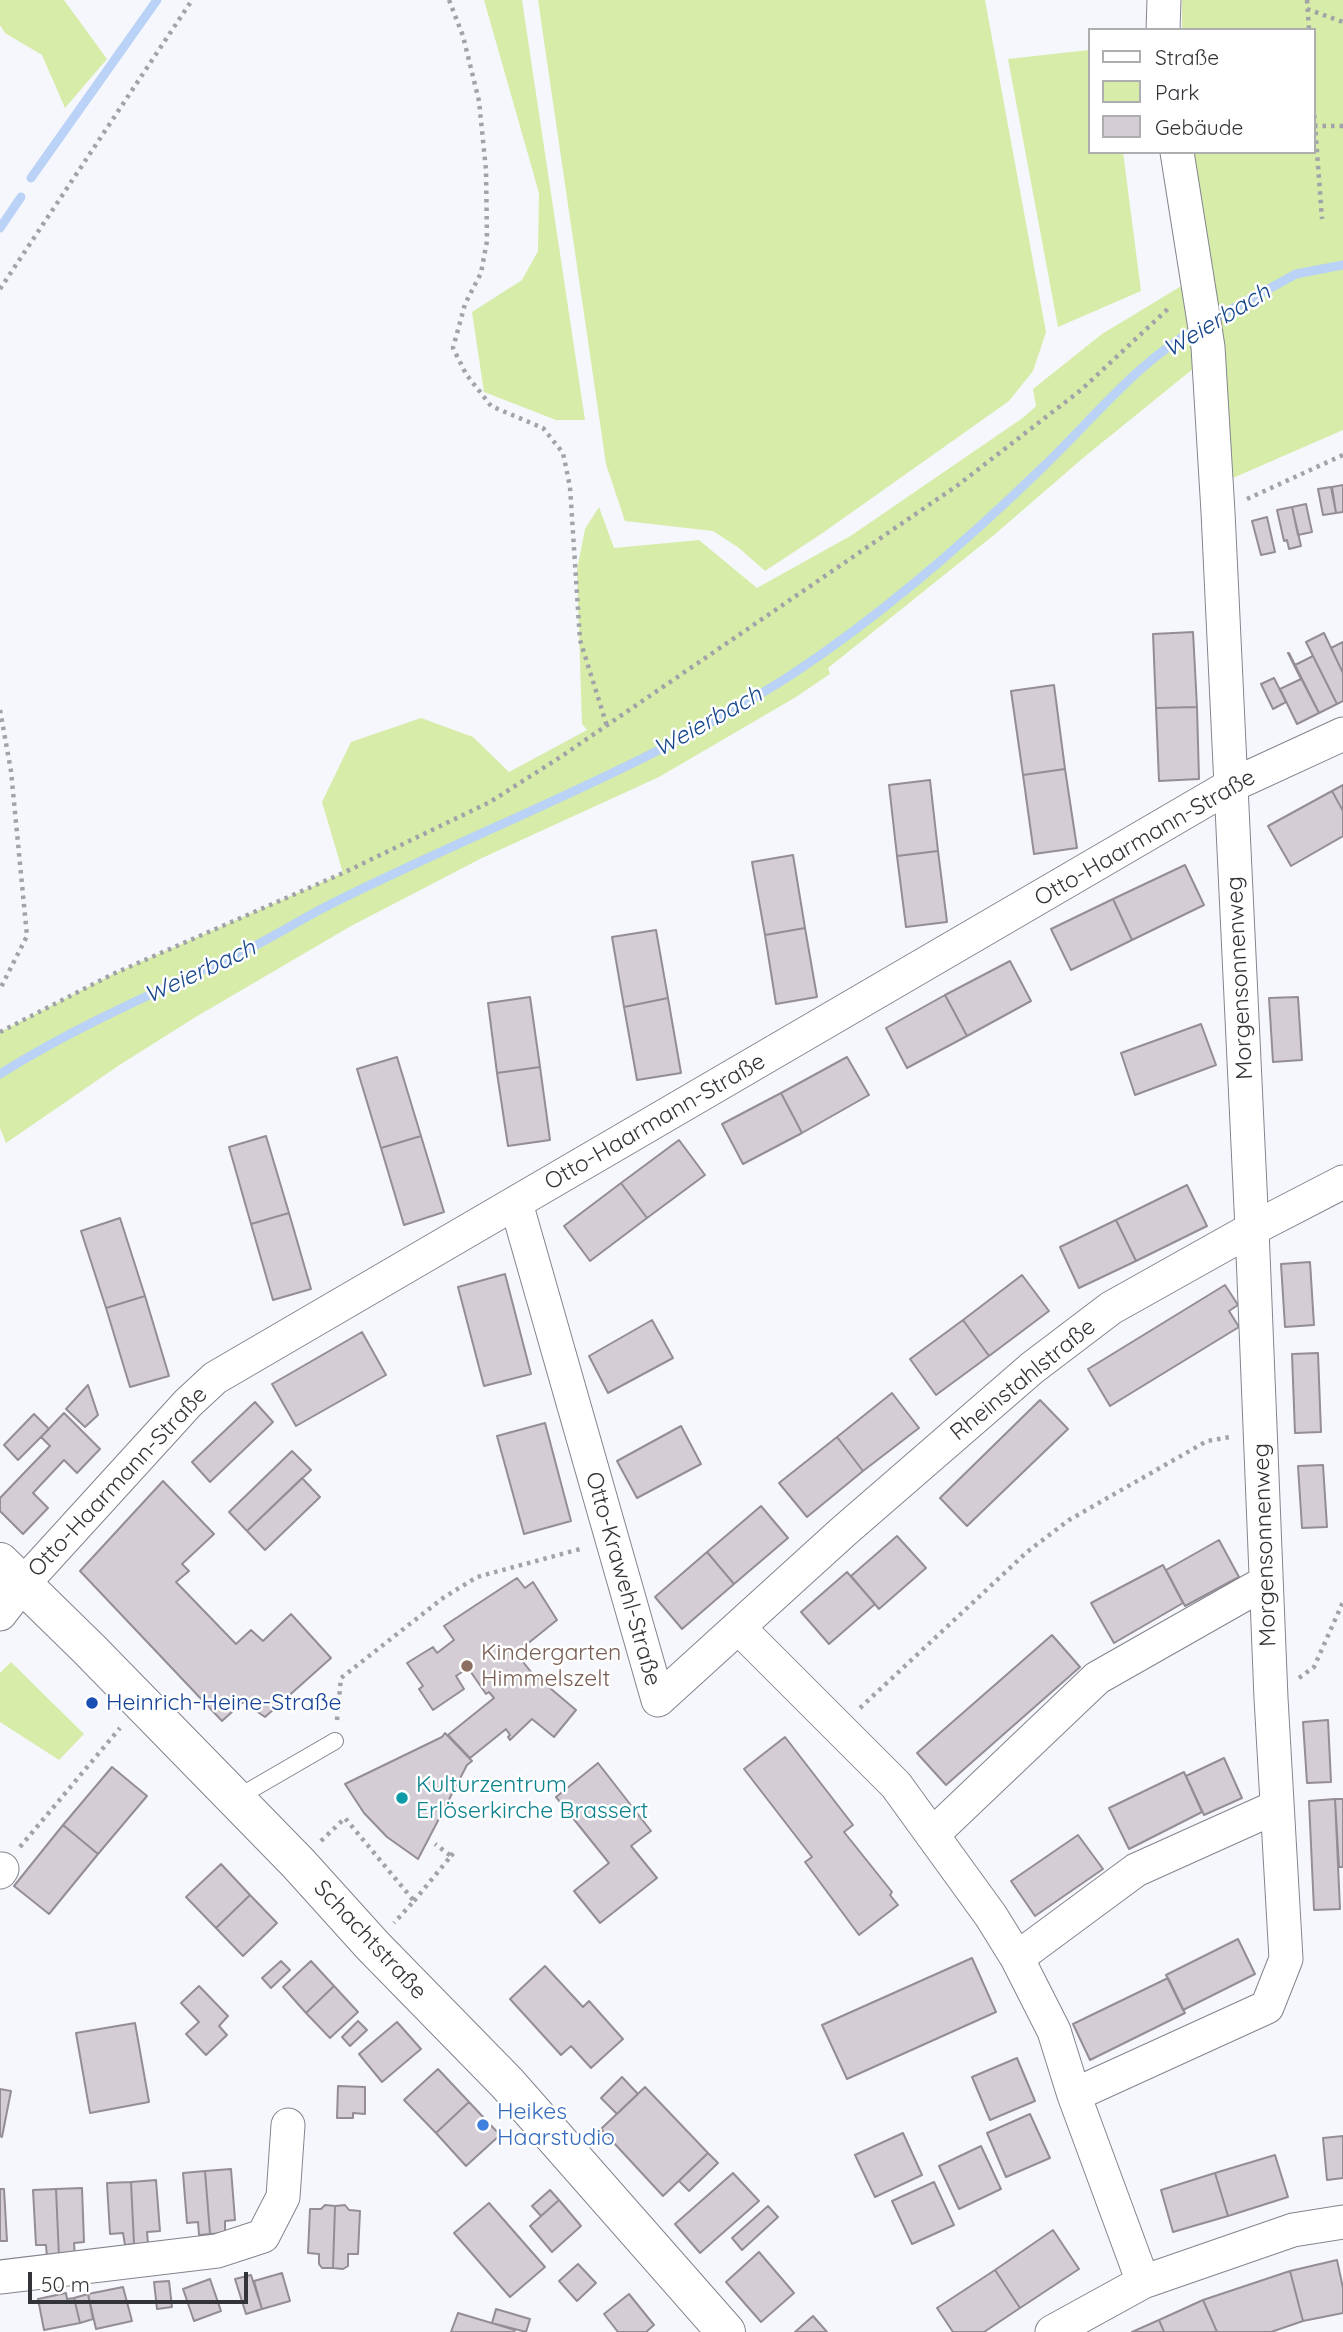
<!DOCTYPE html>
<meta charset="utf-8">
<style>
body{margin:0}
#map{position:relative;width:1343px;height:2332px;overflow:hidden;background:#f6f7fd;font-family:Quicksand,sans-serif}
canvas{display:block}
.legend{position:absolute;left:1088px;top:28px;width:228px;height:126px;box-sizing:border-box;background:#fff;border:2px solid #adaeaf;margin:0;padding:9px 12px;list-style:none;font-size:21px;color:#333438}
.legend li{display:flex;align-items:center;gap:14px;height:35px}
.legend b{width:35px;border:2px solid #adaeaf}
.scale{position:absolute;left:28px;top:2272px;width:220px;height:32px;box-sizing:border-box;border:4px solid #333438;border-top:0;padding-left:9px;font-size:21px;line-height:24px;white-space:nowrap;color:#333438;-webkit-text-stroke:5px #fff;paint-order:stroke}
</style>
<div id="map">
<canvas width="1343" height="2332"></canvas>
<ul class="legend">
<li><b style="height:9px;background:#fff"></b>Straße</li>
<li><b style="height:19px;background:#d6eca8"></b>Park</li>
<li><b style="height:19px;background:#d4cdd5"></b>Gebäude</li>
</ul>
<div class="scale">50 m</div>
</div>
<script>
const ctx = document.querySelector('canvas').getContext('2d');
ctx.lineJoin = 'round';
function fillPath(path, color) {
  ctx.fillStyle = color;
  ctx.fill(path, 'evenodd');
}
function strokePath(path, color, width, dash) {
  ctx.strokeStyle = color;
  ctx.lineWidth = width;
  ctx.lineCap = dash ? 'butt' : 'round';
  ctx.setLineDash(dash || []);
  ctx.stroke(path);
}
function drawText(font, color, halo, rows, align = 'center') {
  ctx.font = font + ' Quicksand,sans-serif';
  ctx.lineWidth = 5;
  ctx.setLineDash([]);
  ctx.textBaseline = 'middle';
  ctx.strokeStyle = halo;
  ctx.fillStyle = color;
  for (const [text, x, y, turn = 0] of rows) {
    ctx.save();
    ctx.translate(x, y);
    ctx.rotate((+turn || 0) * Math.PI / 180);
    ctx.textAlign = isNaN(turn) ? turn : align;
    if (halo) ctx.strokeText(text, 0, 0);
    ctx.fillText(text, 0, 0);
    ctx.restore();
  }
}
const green = new Path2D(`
 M0,0h64l43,59 -42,49 -23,-53 -37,-22 -5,-8z
 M484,0h38l63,420h-29l-72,-28 -12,-80 50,-32 16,-29 1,-58z
 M538,0h447l61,332 -13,39 -24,30 -185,131 -59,39 -26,-23 -26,-17 -88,-10 -19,-57z
 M1182,0h161v430l-117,51 -37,-329h124v-122h-131z
 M1089,50v102h34l18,139 -83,36 -50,-268z
 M1183,285l16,79 -116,94 -89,77 -166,133 2,6 -34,23 -137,80 -177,81 -131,68 -157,92 -76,48 -112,77 -6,-15v-96l113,-58 230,-101 -21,-71 29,-60 70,-24 52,19 36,35 78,-42 -5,-6 -5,-154 8,-41 14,-22 15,41 85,-8 58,48 95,-53 172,-118 12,-11 -3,-17 69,-55z
 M11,1662l73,72 -25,26 -59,-38v-49z`);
const stream = new Path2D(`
 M31,178l126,-178
 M0,228l21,-31
 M1210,321l86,-47 47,-9
 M0,1074c75,-47 156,-82 236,-119 35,-16 66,-37 101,-54 151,-75 311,-134 454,-226 91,-60 175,-133 253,-209 48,-46 96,-107 154,-138`);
const building = new Path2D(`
 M1343,485v27l-7,1 -4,-26z
 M1331,487l5,26 -13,2 -5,-26z
 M1306,504l6,28 -14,3 -6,-28z
 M1292,507l9,39 -12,3 -2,-9 -3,1 -7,-31z
 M1267,517l8,35 -14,3 -9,-34z
 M1193,632l4,75 -41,1 -3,-74z
 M1324,633l19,40v28l-6,3 -31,-62z
 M1343,642v31l-12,-25z
 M1288,653l31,60 -22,11 -17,-35 21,-10z
 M1289,653l6,12 18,-9 24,48 -18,9z
 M1274,678l12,24 -13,7 -12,-25z
 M1054,685l11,84 -42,6 -12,-84z
 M1197,707l2,72 -40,2 -3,-73z
 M1065,769l12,79 -43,6 -11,-79z
 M930,780l8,71 -41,5 -8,-71z
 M1343,785v26l-11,-20z
 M1332,791l11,20v25l-52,30 -23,-40z
 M938,851l9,71 -41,5 -9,-71z
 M793,855l12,73 -40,7 -13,-73z
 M1185,865l19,40 -72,35 -19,-41z
 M1113,899l19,41 -61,30 -20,-41z
 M805,928l12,69 -41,7 -11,-69z
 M656,930l12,68 -44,9 -12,-70z
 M1010,961l21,40 -64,35 -22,-41z
 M945,995l22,41 -60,32 -21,-40z
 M530,997l10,70 -43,6 -9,-70z
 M1298,997l4,63 -29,2 -4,-64z
 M668,998l13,75 -44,7 -13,-73z
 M1201,1024l15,41 -81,30 -14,-42z
 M397,1057l24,79 -40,12 -24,-79z
 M847,1057l22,38 -67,38 -21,-40z
 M540,1067l10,73 -42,6 -11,-73z
 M781,1093l21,40 -59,31 -21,-40z
 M266,1136l23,77 -38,11 -22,-77z
 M421,1136l23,76 -40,13 -23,-77z
 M679,1140l26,35 -58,43 -26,-35z
 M621,1183l26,35 -57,43 -26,-35z
 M1187,1185l20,41 -71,35 -20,-41z
 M289,1213l22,76 -38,11 -22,-76z
 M120,1218l25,78 -39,12 -25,-77z
 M1116,1220l20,41 -57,27 -19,-41z
 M1310,1262l4,63 -29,2 -4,-63z
 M505,1274l26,100 -47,12 -26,-99z
 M1022,1275l27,36 -60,45 -26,-36z
 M1225,1285l13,20 -9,6 10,16 -129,79 -22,-37z
 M145,1296l24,80 -39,11 -24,-79z
 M652,1320l21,38 -65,35 -19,-37z
 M963,1320l26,36 -53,39 -26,-36z
 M362,1332l24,43 -90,51 -24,-42z
 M1318,1353l3,79 -26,1 -3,-79z
 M88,1385l10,30 -13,12 -19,-18z
 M892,1393l27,35 -56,43 -26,-34z
 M1040,1400l28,29 -101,97 -27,-28z
 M255,1402l18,20 -63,60 -18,-20z
 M64,1413l36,36 -23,24 -13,-13 -31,33 15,15 -25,26 -23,-23v-13l50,-52 -9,-9z
 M34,1414l15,15 -31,31 -14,-15z
 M545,1423l26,98 -47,13 -27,-98z
 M681,1426l20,38 -64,34 -20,-37z
 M837,1437l26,34 -56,46 -28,-34z
 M292,1451l19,19 -64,61 -18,-19z
 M1323,1465l4,62 -25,1 -4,-62z
 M302,1478l18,19 -55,53 -18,-19z
 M163,1481l51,53 -32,30 7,7 -13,11 60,62 15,-14 12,11 28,-27 40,44 -66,59 -22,-15 -21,19 -142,-150z
 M761,1506l27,32 -54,46 -27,-32z
 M897,1536l29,32 -47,41 -28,-33z
 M1219,1540l20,37 -54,29 -19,-36z
 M707,1552l27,32 -52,45 -27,-32z
 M1163,1565l20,38 -69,40 -23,-40z
 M847,1572l28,32 -46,40 -28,-32z
 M517,1578l8,10 8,-6 24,38 -41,33 15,19 45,38 -22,27 -22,-18 -22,21 -2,-3 2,-2 -4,-6 -36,29 -22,-23 46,-37 -5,-6 -3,2 -18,-26 -12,8 8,13 -31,21 -14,-21 4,-3 -16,-23 26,-16 4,6 17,-13 -10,-14z
 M1052,1635l28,32 -134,118 -29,-32z
 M1328,1720l3,62 -24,1 -4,-61z
 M445,1733l27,28 -5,4 -49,94 -31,-22 -23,-24 -19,-29 97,-47z
 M785,1737l68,88 -9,7 48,60 -2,3 8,10 -39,30 -54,-73 7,-5 -68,-88z
 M1224,1758l18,40 -38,17 -18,-39z
 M598,1763l53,68 -20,15 26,32 -57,45 -26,-32 35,-28 -53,-66z
 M112,1767l35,29 -49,58 -35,-29z
 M1184,1772l18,40 -73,37 -20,-41z
 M1335,1799l5,110 -26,1 -5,-109z
 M1335,1799h8v68h-4z
 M63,1825l35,29 -49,60 -35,-28z
 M1078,1835l25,34 -68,47 -24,-35z
 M221,1864l29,31 -34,33 -30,-31z
 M250,1895l27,28 -34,33 -27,-28z
 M1238,1939l17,35 -72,36 -17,-35z
 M972,1958l24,54 -149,67 -25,-54z
 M281,1961l9,9 -19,18 -9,-10z
 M311,1961l23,25 -28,27 -23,-26z
 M545,1966l38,41 6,-6 34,38 -32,29 -20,-22 -10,9 -51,-56z
 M1168,1978l17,35 -95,47 -17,-36z
 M199,1986l29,30 -9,10 8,9 -21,20 -20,-21 13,-12 -18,-19z
 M334,1986l24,26 -28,26 -24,-25z
 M358,2021l9,9 -17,16 -8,-9z
 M397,2022l24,27 -39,33 -23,-28z
 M135,2023l14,79 -59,11 -14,-80z
 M1017,2058l18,43 -45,19 -18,-43z
 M438,2069l31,33 -33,31 -32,-33z
 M622,2077l16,17 -21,20 -16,-16z
 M338,2086l27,1v27l-12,-1v5h-16z
 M645,2087l63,66 -45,43 -62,-67z
 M0,2089l11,2 -9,46 -2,-1z
 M469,2102l31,33 -34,31 -30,-33z
 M1030,2114l20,44 -44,19 -19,-44z
 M903,2133l19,42 -47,22 -20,-42z
 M1343,2136v42l-16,2 -4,-42z
 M981,2146l20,43 -42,20 -20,-43z
 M708,2153l10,10 -29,28 -10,-10z
 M1275,2155l13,42 -60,19 -13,-43z
 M231,2169l4,51 -10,1v12l-15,1 -5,-63z
 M205,2171l5,63 -11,1 -1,-13 -11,1 -4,-50z
 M733,2173l26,28 -59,52 -25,-29z
 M1215,2173l13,43 -55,16 -12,-42z
 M156,2180l4,51 -13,1 1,12h-14l-3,-62z
 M131,2182l3,62 -9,1 -2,-12 -13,1 -3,-51z
 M934,2182l20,43 -42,19 -20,-43z
 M82,2188l2,54 -10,1 1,14h-16l-3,-68z
 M0,2189h4l3,52h-7z
 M56,2189l3,68 -12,1 -1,-13h-10l-3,-55z
 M550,2190l9,10 -18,16 -9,-10z
 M559,2200l22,26 -29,26 -22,-26z
 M489,2203l56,64 -35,30 -56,-64z
 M325,2205l10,1 -2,62h-11l-3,-4v-10l-11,-1 2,-44h11z
 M345,2205l4,5 11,1 -2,43h-10v12l-5,3 -10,-1 2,-62z
 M768,2206l10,11 -36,33 -10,-12z
 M1053,2230l26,39 -59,39 -25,-38z
 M759,2252l35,41 -33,29 -35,-40z
 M1337,2260l6,28v25l-40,8 -13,-50z
 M578,2264l18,19 -19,18 -18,-20z
 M995,2270l25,38 -36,24h-31l-16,-24z
 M1290,2271l13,50 -32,11h-54l-14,-32z
 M282,2273l8,28 -28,8 -8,-28z
 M251,2275l11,34 -16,5 -11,-35z
 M210,2279l11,32 -27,10 -11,-32z
 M169,2281l3,26 -15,2 -3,-27z
 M123,2287l9,34 -36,8 -8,-35z
 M66,2293l1,6 7,-1 6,25 -36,7 -6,-31z
 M88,2294l5,25 -13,4 -6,-25z
 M629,2294l25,31 -8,7h-28l-14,-18z
 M1203,2300l14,32h-53l-5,-12z
 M496,2309l34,10 -4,13 -34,-9z
 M458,2313l57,17 -1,2h-63z
 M813,2316l14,16h-32z
 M1159,2320l5,12h-32z`);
const path = new Path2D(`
 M449,0l14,36 16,65 7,69 1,71 -6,32 -16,31 -12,44 13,26 25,32 52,22 20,25 7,34 10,153 27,86
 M1307,0l2,30
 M1307,9l36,13
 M1313,98l9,121
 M1314,126h29
 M0,289l192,-289
 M1247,499l96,-44
 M0,710l11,61 16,165 -27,53
 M0,1032l113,-58 230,-101 147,-71 72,-46 396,-271 123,-95 90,-84
 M1299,1678l15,-11 29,-65
 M860,1708l167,-156 42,-32 138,-79 23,-4
 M337,1720l4,-42 102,-80 34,-21 107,-29
 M321,1841l24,-23 69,83 -20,22
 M20,1847l100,-119
 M451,1856l5,-6
 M414,1901l37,-45 -16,-12`);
const service = new Path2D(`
 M235,1799l100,-58`);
const minor = new Path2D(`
 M1163,30l1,-30
 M516,1203l142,497 186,-169 188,-163 79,-60 141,-79 91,-47
 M0,1614l23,-30 165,-181 27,-25 1015,-592 113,-52
 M739,1628l157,157 95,131 26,42 37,73 20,64 69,187
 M932,1835l165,-157 169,-96
 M0,1872l2,-3
 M1017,1958l119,-88 140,-63
 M1074,2095l193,-88 19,-48 -15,-261 -19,-469 -34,-717 -10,-165 -31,-195
 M0,2277l217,-26 46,-15 20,-39 5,-72
 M1052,2332l91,-50 150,-52 50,-8`);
const tertiary = new Path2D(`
 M0,1562l89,87 209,214 75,83 134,137 219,249`);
const markers = [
 [467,1666,7,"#8d6e63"],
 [92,1703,7,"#1a4fb4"],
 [402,1798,7,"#0f9aa8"],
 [483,2125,7,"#3f7fe0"]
];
const streetNames = [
 ["Otto-Haarmann-Straße",1145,838,-30],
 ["Morgensonnenweg",1240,978,-93],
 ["Otto-Haarmann-Straße",655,1122,-30],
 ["Rheinstahlstraße",1023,1380,-39],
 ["Otto-Haarmann-Straße",118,1482,-47],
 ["Morgensonnenweg",1265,1545,-92],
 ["Otto-Krawehl-Straße",623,1579,74],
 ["Schachtstraße",370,1940,47]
];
const educationNames = [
 ["Kindergarten",481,1653],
 ["Himmelszelt",481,1679]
];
const transitNames = [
 ["Heinrich-Heine-Straße",106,1703]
];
const cultureNames = [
 ["Kulturzentrum",416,1785],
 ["Erlöserkirche Brassert",416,1811]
];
const shopNames = [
 ["Heikes",497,2112],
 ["Haarstudio",497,2138]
];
const waterNames = [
 ["Weierbach",1217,321,-31],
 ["Weierbach",708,722,-29],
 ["Weierbach",200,972,-25]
];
fillPath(green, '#d6eca8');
strokePath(stream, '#b9d2f6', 9);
fillPath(building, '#d4cdd5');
strokePath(building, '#948d95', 2);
strokePath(service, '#83858e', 18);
strokePath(minor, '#83858e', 35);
strokePath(tertiary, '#83858e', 40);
strokePath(path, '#a2a3a8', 4.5, [3.5, 5]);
strokePath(service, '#fff', 16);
strokePath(minor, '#fff', 33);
strokePath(tertiary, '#fff', 38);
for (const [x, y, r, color] of markers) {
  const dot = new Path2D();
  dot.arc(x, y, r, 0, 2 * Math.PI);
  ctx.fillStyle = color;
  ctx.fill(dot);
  strokePath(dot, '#fff', 2.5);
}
drawText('23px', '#333438', '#fff', streetNames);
drawText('23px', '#785e54', '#fff', educationNames, 'left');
drawText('23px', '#164399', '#fff', transitNames, 'left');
drawText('23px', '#0d838f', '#fff', cultureNames, 'left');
drawText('23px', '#366cbe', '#fff', shopNames, 'left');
drawText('italic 24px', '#17488d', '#fff', waterNames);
</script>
